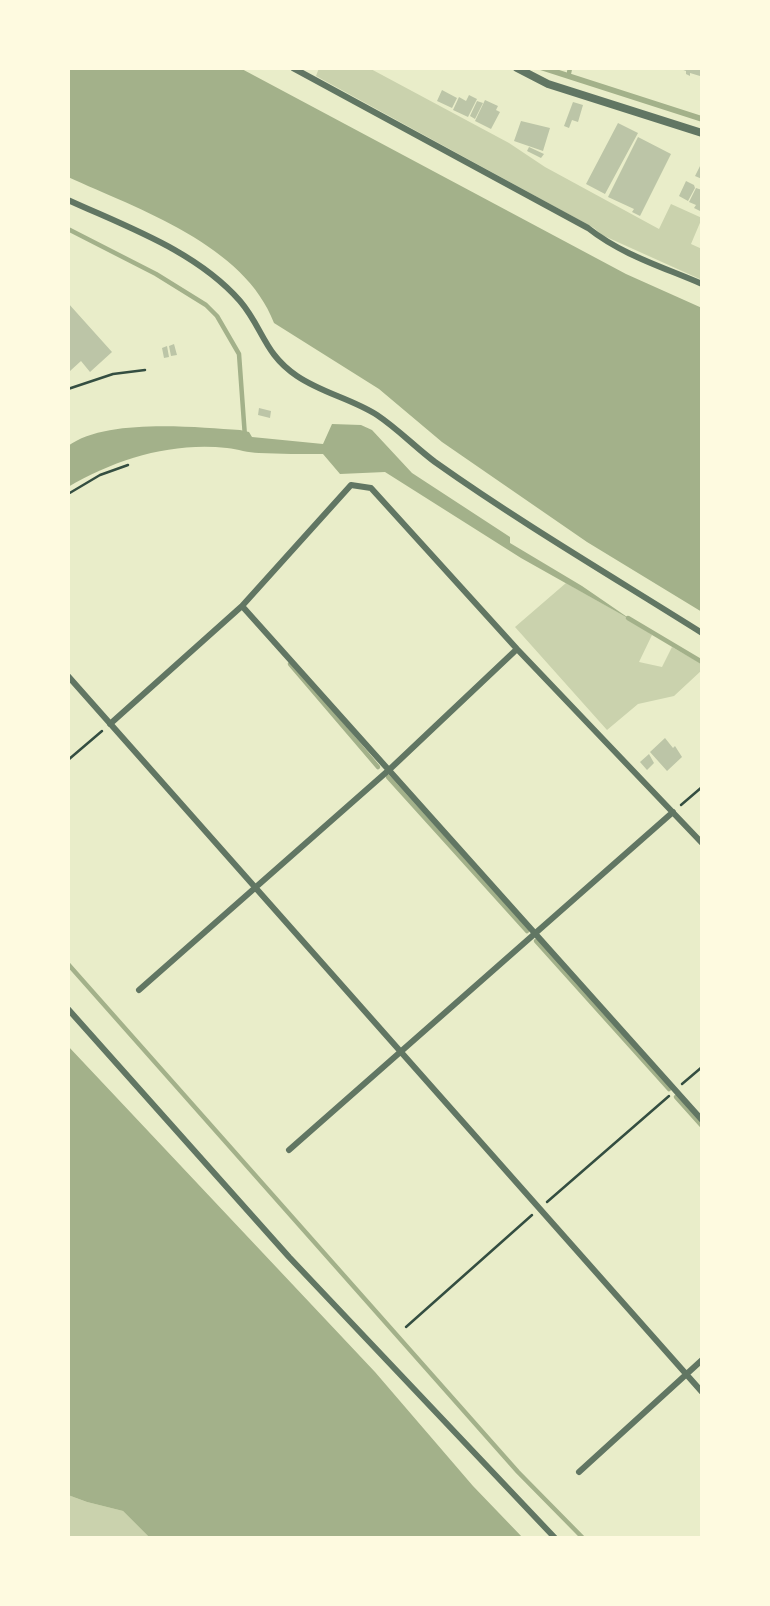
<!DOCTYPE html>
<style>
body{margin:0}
#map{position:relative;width:770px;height:1606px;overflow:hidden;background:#e9edc9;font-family:"Golos Text",sans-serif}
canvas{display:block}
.frame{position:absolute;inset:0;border:70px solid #fefae0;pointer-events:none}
</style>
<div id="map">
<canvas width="770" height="1606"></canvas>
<div class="frame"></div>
</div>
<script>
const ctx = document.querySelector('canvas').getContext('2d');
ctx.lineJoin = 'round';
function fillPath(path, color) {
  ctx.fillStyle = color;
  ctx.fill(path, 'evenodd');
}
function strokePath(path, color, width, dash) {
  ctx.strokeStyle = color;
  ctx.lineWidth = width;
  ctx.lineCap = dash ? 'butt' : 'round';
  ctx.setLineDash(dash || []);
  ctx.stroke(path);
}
const green = new Path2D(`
 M319,68h50l140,75 36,24 114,62 12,-25 31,14 -11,26 11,5v31l-100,-45 -8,-7 -278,-152z
 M566,583l67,38 19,14 -13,27 23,5 10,-20 30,17v6l-28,26 -36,8 -31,26 -92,-103z
 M68,1495l19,7 36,9 27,27h-82z`);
const water = new Path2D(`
 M68,68h172l386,206 76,34v304l-115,-70 -145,-100 -63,-53 -105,-66c-29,-78 -136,-114 -206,-146z
 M534,68h19l149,48v6z
 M332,424l29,1 11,5 40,43 98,64v6l72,43 51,35 -112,-63 -136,-86 -45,2 -17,-20c-21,0 -43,0 -64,-1 -11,0 -21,-4 -32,-5 -56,-6 -111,11 -159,39v-41c38,-28 126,-19 172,-16l9,2 3,5 71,7z
 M68,1046l307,326 98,114 50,52h-373l-27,-27 -36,-9 -19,-7z`);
const stream = new Path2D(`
 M569,73l1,-5
 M68,229l88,45 50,31 11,11 22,38 6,83
 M628,618l74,44
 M290,664l88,103
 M388,777l139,154
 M536,941l133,148
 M68,964l450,508 65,66
 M676,1097l26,29`);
const building = new Path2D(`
 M678,68h24v2l-2,6 -10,-3v3l-4,-2v-3z
 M442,90l15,8 -5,10 -15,-7z
 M469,95l8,4 -9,18 -15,-7 6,-13 7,4z
 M485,100l13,6 -2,4 4,2 -9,17 -16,-8z
 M477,101l6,2 -8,16 -5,-3z
 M573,102l10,3 -5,17 -6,-2 -3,8 -5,-2z
 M521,121l29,7 -7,23 -29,-10z
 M618,123l20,10 -33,61 -19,-10z
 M638,137l33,17 -31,62 -8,-4 2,-3 -26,-12z
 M529,147l15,7 -3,4 -14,-7z
 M702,162v17l-7,-3z
 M686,181l8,4 1,3 -7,13 -9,-5z
 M696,188l6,2v22l-8,-4 2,-3 -7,-3z
 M68,303l44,49 -22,20 -9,-11 -11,10 -2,-3z
 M174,344l3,11 -6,1 -2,-10z
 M167,346l2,11 -5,1 -2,-10z
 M259,408l12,3 -1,7 -12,-3z
 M665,738l8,10 2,-2 7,11 -15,14 -17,-19z
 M649,754l5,9 -7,7 -7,-8z`);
const path = new Path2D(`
 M68,389l45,-15 32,-4
 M68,494l32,-19 28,-10
 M68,760l34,-29
 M681,805l21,-18
 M682,1084l20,-17
 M547,1202l122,-106
 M406,1327l126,-112`);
const minor = new Path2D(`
 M293,68l295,160c34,27 75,39 114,56
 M68,200c59,27 128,51 172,101 23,27 24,53 57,75 25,17 55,23 80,39 21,14 38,32 58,47 86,61 178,115 267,171
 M242,606l460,514
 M68,676l634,716
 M110,724l132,-118 109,-121 20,3 146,161 185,194
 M139,990l251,-221 127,-120
 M68,1009l221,248 266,281
 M289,1150l384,-338
 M579,1472l123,-112`);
const tertiary = new Path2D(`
 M517,68l31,16 154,49`);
fillPath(green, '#cad2ad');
fillPath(water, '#a3b18a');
strokePath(stream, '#a3b18a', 4.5);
fillPath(building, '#bcc5a7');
strokePath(path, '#344e41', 2.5);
strokePath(minor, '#617663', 6);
strokePath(tertiary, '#617663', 8);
</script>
